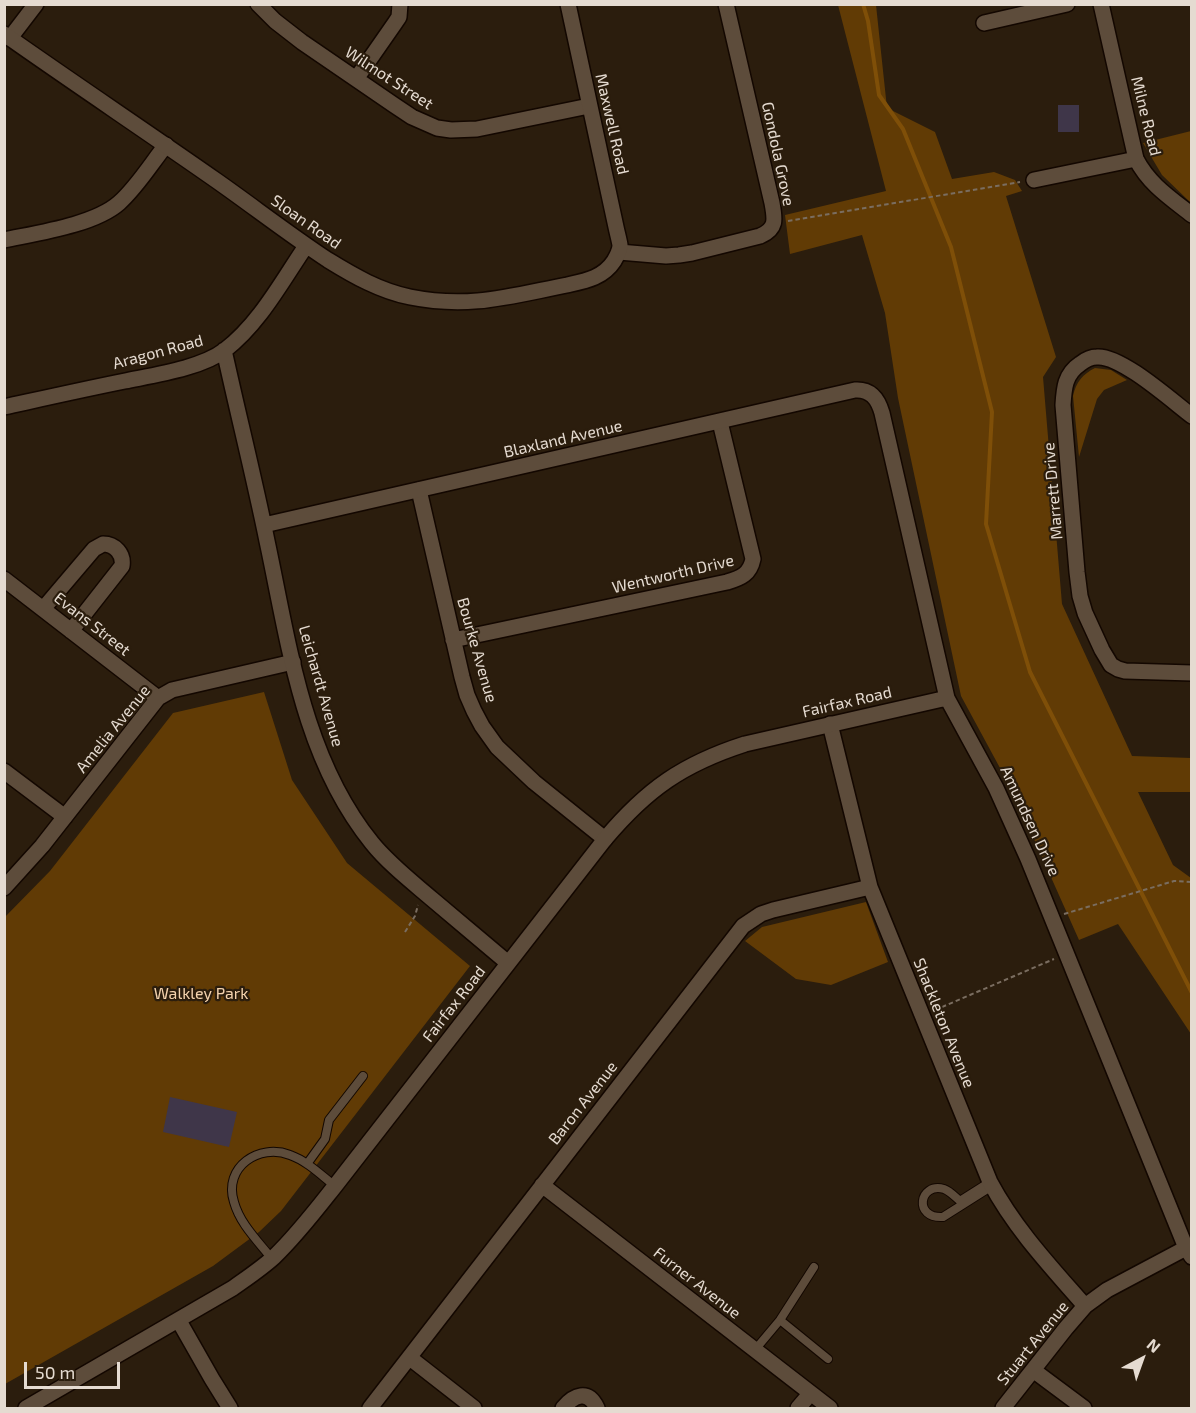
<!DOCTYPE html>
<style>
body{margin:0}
#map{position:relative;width:1196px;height:1413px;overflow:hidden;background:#2b1d0d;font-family:"Exo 2",sans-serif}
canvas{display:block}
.frame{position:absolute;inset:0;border:6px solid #e5dbd1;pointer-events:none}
.north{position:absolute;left:1112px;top:1329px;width:60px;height:60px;-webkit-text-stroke:4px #2b1d0d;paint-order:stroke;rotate:41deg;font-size:16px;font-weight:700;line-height:24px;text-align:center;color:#e5dbd1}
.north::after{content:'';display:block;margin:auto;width:21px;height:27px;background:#e5dbd1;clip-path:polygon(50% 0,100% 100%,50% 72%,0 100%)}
.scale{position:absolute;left:24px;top:1362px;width:96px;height:27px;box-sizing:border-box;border:3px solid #e5dbd1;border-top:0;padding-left:8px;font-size:18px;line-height:21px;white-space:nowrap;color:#e5dbd1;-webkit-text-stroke:4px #2b1d0d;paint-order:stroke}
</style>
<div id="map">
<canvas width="1196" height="1413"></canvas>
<div class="frame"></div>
<div class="north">N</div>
<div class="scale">50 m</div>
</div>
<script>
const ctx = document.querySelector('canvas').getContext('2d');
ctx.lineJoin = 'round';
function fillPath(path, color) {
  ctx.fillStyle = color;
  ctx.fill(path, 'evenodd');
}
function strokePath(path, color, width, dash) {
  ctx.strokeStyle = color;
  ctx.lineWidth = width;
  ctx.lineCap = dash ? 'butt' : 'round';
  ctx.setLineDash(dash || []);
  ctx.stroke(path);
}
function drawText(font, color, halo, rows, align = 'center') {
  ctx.font = font + ' "Exo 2",sans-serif';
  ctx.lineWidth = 4.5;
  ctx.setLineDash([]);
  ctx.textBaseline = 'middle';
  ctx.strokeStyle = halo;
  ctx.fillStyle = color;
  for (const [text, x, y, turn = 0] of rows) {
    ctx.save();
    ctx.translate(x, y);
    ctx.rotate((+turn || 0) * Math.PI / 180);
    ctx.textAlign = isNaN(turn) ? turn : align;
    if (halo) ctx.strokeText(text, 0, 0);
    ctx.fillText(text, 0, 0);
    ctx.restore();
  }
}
const green = new Path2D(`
 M838,5h38l11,103 48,24 17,47 42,-7 21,8 7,11 -16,5 50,161 -13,20 19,227 70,152 59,2v34h-53l35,73 18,13v156l-73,-110 -39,16 -66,-148 -52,-96 -63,-298 -13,-85 -23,-78 -72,19 -5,-39 101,-24z
 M1191,131h1l-1,72 -29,-28 -19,-32z
 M1095,368l16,2 16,10 -23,10 -7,9 -18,58 -6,-61c3,-14 10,-22 22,-28z
 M264,692l28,88 55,83 123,103 -189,245 -22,21 -46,34 -208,118 -1,-466 46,-47 123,-158z
 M866,902l22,60 -57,23 -35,-6 -51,-38 17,-14z`);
const stream = new Path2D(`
 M863,4l5,17 11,74 24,34 48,118 41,165 -6,112 44,148 162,321`);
const building = new Path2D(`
 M1058,105h21v27h-21z
 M170,1097l67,15 -8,35 -66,-15z`);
const path = new Path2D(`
 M788,221l232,-39
 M1064,914l110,-33 18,1
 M405,932l10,-16 3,-11
 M935,1010l119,-51`);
const service = new Path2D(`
 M307,1164l18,-25 4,-19 34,-44
 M990,1182l-30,19c-5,-4 -10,-10 -16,-12 -25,-7 -31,30 -1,28l49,-31
 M272,1259c-14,-18 -32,-35 -38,-57 -11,-35 25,-59 56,-47 17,6 31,20 45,31
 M780,1320l48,39
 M754,1351l26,-31 34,-53`);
const minor = new Path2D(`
 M258,4l17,17 27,21 92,63 18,12 25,11 14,2 26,-1 112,-23
 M984,23l83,-19
 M10,38l26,-34
 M356,79l39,-56 4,-6 1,-13
 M1034,180l102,-21
 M4,240c33,-7 90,-15 115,-37 18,-16 32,-39 47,-58
 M619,252l47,4 13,-1 13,-2 68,-17c17,-7 15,-17 12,-33l-46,-199
 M1192,416c-20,-15 -71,-61 -95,-59 -7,0 -12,3 -17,7 -15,10 -16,24 -17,41l14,167 3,24 5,17 17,37 9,15 7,4 7,2 67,2
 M419,490l43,187 5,18 7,16 8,15 15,21 37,35 71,57
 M4,579l154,119
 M43,609l51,-60 9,-5c12,0 21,10 19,22l-51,65
 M453,640l274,-58c14,-4 23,-8 26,-23l-33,-137
 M830,724l40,163 120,295c25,47 61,85 95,124
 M4,771l61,46
 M4,888l38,-42 116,-148 14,-8 121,-28
 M542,1185l288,223
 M410,1358l64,50
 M1033,1370l51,38
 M370,1408l373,-482 18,-12 12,-4 97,-23
 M563,1408c11,-13 25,-19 34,0
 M798,1408l12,-14
 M1003,1408l63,-80 19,-22 22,-16 79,-42`);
const tertiary = new Path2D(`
 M1101,4l35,155c13,25 33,38 56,56
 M4,34c71,50 143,98 213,147 37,26 73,54 111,79 26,16 52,31 82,37 60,12 100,-1 157,-12 18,-4 36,-7 47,-24 3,-5 6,-10 6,-16 -1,-6 -3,-13 -4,-18l-48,-223
 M224,350c14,64 30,127 43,191 22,103 36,217 105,302 17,21 39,38 60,56 25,21 51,43 76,64
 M4,407c41,-9 81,-18 121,-26 29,-6 77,-13 100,-31 35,-27 57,-69 81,-104
 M264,525l591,-135c16,-1 23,9 27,23l65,285 49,90 32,71 158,389 6,9
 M179,1321l33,58 18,29
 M26,1408l207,-120c14,-10 29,-20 41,-31 23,-22 42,-47 61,-71l270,-347c42,-50 78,-75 140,-95l202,-46`);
const streetNames = [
 ["Wilmot Street",389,78,33],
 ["Milne Road",1146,116,76],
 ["Maxwell Road",612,124,77],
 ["Gondola Grove",778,154,78],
 ["Sloan Road",306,222,35],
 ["Aragon Road",158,352,-15],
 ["Blaxland Avenue",563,439,-13],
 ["Marrett Drive",1053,491,-95],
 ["Wentworth Drive",673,574,-13],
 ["Evans Street",92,624,38],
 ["Bourke Avenue",477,650,74],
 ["Leichardt Avenue",321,686,74],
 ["Fairfax Road",847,702,-13],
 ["Amelia Avenue",113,729,-51],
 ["Amundsen Drive",1030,821,65],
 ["Fairfax Road",454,1004,-52],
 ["Shackleton Avenue",944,1023,68],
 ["Baron Avenue",583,1103,-52],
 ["Furner Avenue",697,1283,38],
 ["Stuart Avenue",1033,1343,-51]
];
const parkNames = [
 ["Walkley Park",201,994]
];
fillPath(green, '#613b05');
strokePath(stream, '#7f4f08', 4);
fillPath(building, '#3f3649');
strokePath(service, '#130700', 10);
strokePath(minor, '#130700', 18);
strokePath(tertiary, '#130700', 18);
strokePath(path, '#7a6d60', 2, [4.5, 3]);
strokePath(service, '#5d4c3b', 8);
strokePath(minor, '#5d4c3b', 15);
strokePath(tertiary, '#5d4c3b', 15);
drawText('16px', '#e5dbd1', '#2b1d0d', streetNames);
drawText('16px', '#f4d2ad', '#2b1d0d', parkNames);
</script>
